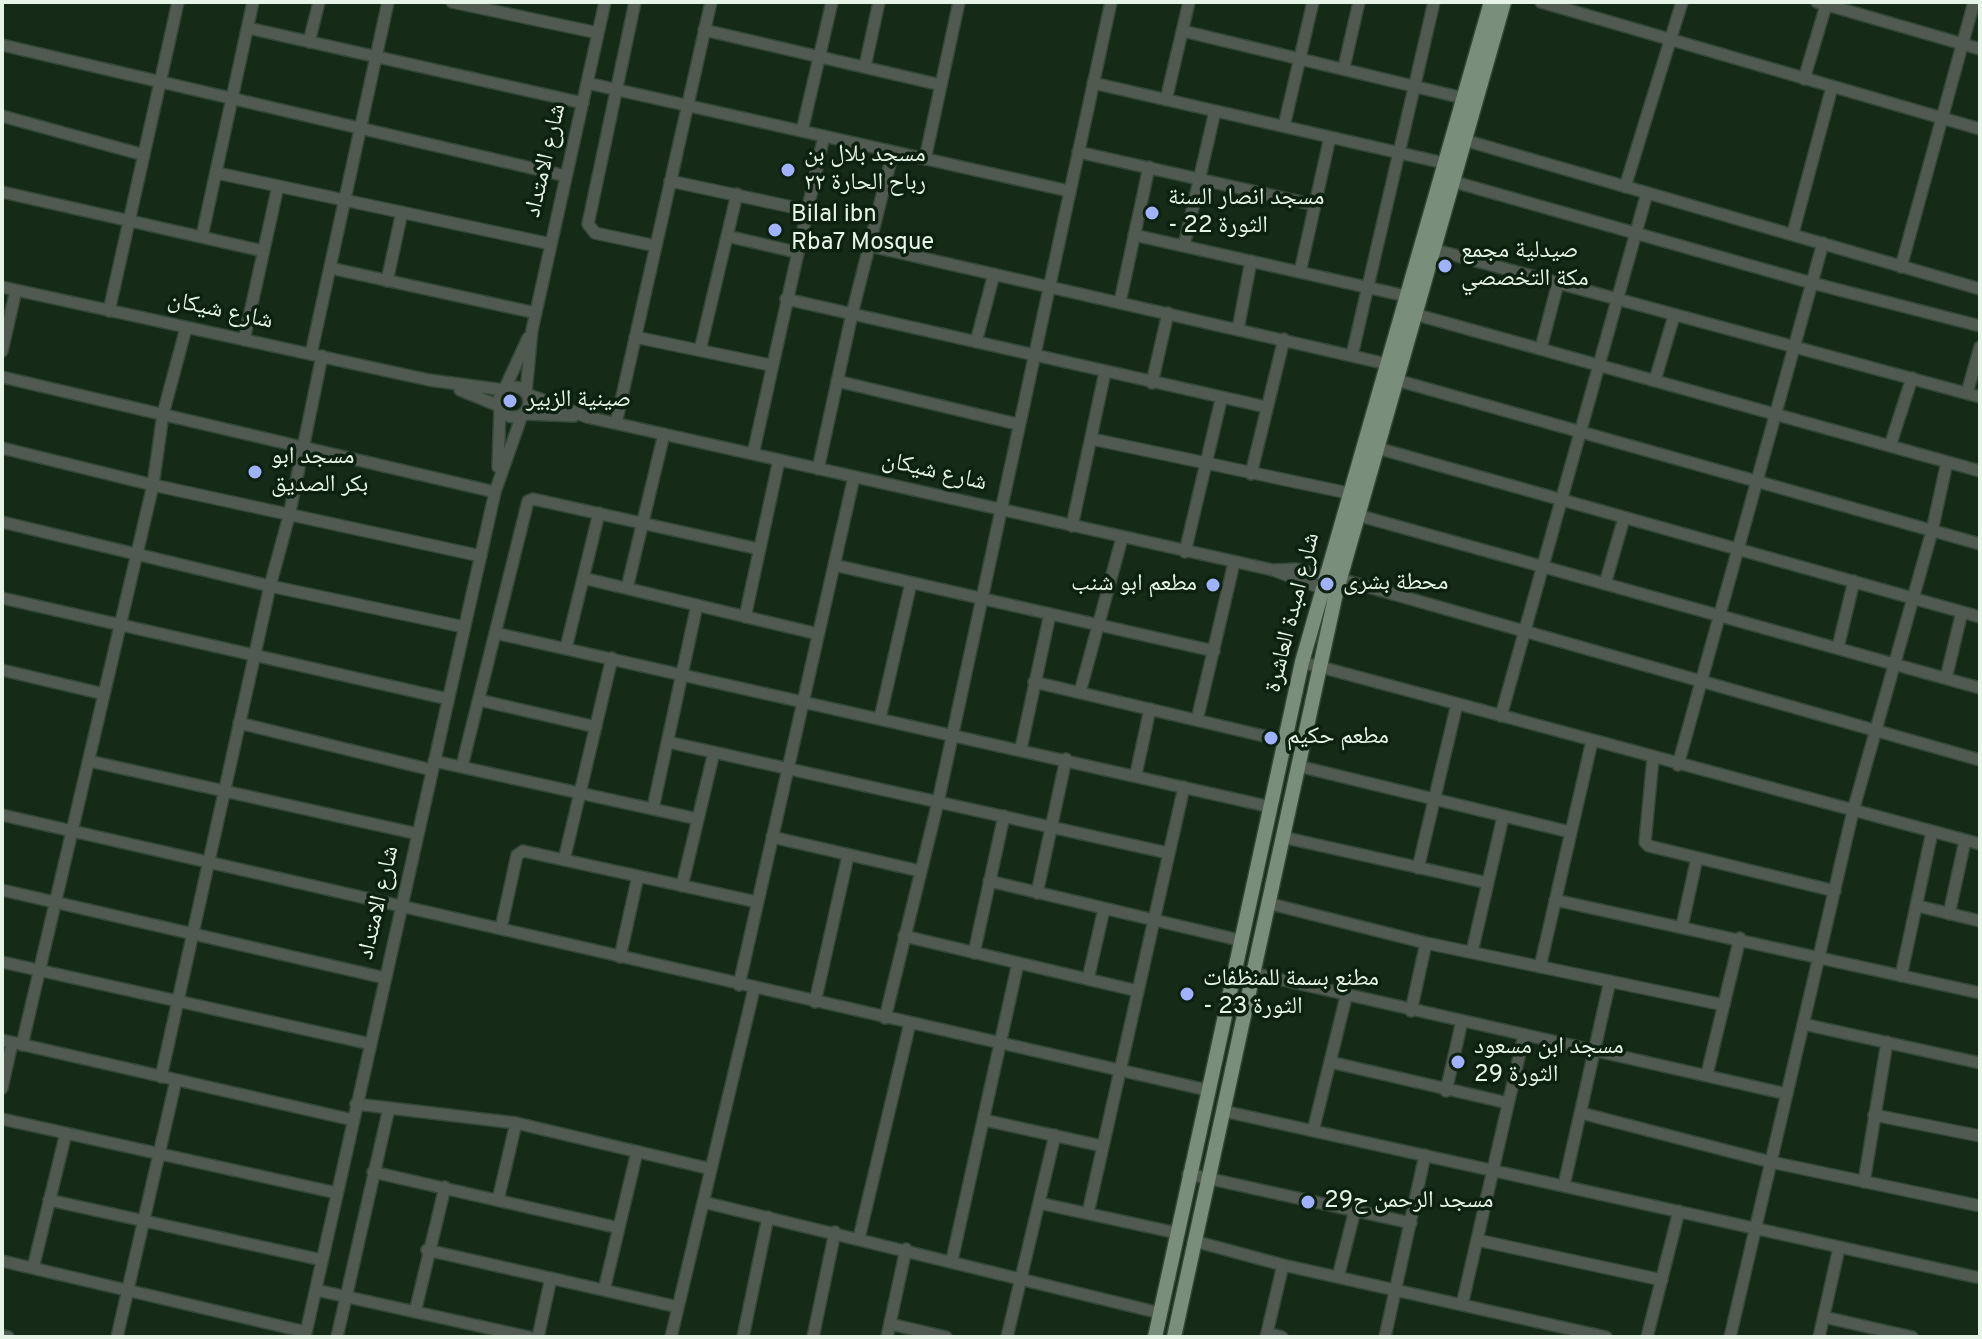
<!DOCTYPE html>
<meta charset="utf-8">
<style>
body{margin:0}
#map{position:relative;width:1982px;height:1339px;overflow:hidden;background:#152b18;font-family:Overpass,sans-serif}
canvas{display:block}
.frame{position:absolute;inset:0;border:4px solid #e6f4e7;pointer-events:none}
</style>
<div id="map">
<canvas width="1982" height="1339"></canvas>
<div class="frame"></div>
</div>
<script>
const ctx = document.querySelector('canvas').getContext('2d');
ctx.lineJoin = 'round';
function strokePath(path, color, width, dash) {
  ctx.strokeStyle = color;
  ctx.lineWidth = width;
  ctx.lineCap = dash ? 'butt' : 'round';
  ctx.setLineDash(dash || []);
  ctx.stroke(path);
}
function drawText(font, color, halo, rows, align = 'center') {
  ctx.font = font + ' Overpass,"Noto Naskh Arabic",sans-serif';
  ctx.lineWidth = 7;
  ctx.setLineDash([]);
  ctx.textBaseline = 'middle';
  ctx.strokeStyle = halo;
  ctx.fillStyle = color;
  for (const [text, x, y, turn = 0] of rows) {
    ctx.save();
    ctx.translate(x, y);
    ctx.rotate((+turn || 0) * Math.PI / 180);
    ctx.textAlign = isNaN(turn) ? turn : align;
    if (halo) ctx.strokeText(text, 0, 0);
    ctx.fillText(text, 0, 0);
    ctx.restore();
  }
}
const minor = new Path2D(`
 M452,2l146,31
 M635,2l-47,222 7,9 61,13
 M1541,2l439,127
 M1817,2l163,47
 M248,28l335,75
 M704,30l237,55
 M1183,31l280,67
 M309,42l10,-40
 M2,45l564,131
 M865,66l14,-64
 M1344,67l15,-65
 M1804,79l23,-77
 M587,83l482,108
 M1093,83l351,80
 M1166,100l23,-98
 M2,116l142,39
 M1284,126l29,-124
 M802,131l30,-129
 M1464,140l516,149
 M1078,152l237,53
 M925,159l34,-157
 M217,173l334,71
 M670,181l136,29
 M1451,181l361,102 168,43
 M1625,187l57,-185
 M2,192l261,59
 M1793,233l39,-146
 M1134,235l272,61
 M202,236l51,-234
 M727,236l69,16
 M870,246l517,118
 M1184,246l31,-135
 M1432,249l548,148
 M1901,267l73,-265
 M330,268l206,45
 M1300,272l30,-135
 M387,281l15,-69
 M2,287l427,93 75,10
 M786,299l480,108
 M1120,302l29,-135
 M109,311l69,-309
 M1414,314l566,157
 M1238,329l13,-68
 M635,337l135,28
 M244,340l34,-154
 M976,342l18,-68
 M1541,348l17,-65
 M700,350l37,-156
 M2,351l14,-61
 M311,354l77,-352
 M1352,355l82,-353
 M2,377l493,115
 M1396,380l584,164
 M1655,380l19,-64
 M837,381l180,43
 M1152,383l16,-70
 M499 402a15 15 0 1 1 30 0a15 15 0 1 1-30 0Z
 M505,388l23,-50
 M460,390l39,16
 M526,392l6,-62 73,-328
 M1967,393l13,-46
 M527,394l60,23 686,153 56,21
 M523,414l51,2
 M616,423l95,-421
 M1092,439l256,54
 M1890,446l22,-68
 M2,448l151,37 328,71
 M1377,448l603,169
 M753,454l71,-318
 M498,467l2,-59
 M818,469l34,-155 41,-162
 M1251,474l33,-135
 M1357,515l623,173
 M2,522l268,64 194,41
 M1072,526l33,-154
 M1185,552l36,-152
 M834,565l380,86
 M1273,570l23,-1 44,10 640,181
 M583,578l235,56
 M1605,584l19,-66
 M627,588l37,-154
 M2,598l446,101
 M745,617l34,-157
 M495,633l776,174
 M1838,647l16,-66
 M566,648l33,-135
 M1302,662l678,182
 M2,670l102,24
 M1946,678l16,-66
 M1034,682l251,59
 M1080,692l42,-154
 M479,700l117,27
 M1501,716l146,-523
 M880,718l31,-135
 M1197,720l37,-157
 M239,723l193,47
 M668,742l500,111
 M1021,748l29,-134
 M1653,758l-8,84 4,4 186,45
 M89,761l329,73
 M434,761l264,58
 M1678,765l145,-522
 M462,766l66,-265 5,-2 226,50
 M1298,766l272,66
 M1136,774l14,-65
 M653,808l44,-203
 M2,815l1205,275
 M772,837l148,34
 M1282,837l206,46
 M564,860l48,-202
 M1418,868l39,-164
 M989,881l250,59
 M682,886l32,-134
 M2,890l383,88
 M1037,893l29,-134
 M1555,900l425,93
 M1267,903l159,40 298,62
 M1918,906l62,15
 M1949,914l16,-73
 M1682,926l15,-68
 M501,928l16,-73 6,-4 234,51
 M904,936l234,55 -50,222
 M1472,952l31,-135
 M974,953l30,-137
 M620,957l18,-81
 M2,962l369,82
 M1540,967l52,-226
 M1252,973l535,121
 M1901,976l31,-144
 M1088,979l16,-70
 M739,985l115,-508
 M1138,991l46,-204
 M815,1002l33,-146
 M1411,1011l15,-68
 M885,1018l53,-216 173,-800
 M1803,1024l177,39
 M2,1040l351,80
 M22,1045l131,-560 10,-71 23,-86
 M1330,1062l178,41
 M1707,1074l33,-136
 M161,1077l109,-491 19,-70 33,-160
 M2,1088l10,-45
 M1446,1091l16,-70
 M356,1104l160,19 195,46
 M1223,1111l757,167
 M1581,1113l190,49 209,44
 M1874,1115l106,21
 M2,1119l335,74
 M984,1120l118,26
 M1313,1131l33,-134
 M373,1172l246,56
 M1188,1174l223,49
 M1864,1182l23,-140
 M1564,1185l46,-204
 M49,1200l273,60
 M498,1200l18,-77
 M703,1202l457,111
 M1039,1203l138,30
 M859,1238l51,-215
 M1477,1240l185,40
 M1194,1241l89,24 323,72
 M427,1250l251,57
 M952,1260l66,-297
 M2,1261l304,71
 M33,1268l33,-135
 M1338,1277l17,-67
 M316,1290l213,47
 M604,1290l33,-138
 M1462,1305l62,-270
 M415,1312l30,-125
 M1824,1317l88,20
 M890,1324l56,13
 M1267,1333l15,4
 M2,1336l6,1
 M117,1337l59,-257
 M305,1337l190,-845 27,-77
 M337,1337l52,-229
 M538,1337l13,-59
 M671,1337l83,-348
 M743,1337l25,-120
 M813,1337l22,-105
 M887,1337l19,-88
 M1007,1337l48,-202
 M1266,1337l17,-72
 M1385,1337l40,-182
 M1647,1337l32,-126
 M1730,1337l123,-526 79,-280 15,-69
 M1819,1337l20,-89`);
const major = new Path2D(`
 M1155,1337l147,-675 189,-660
 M1174,1337l162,-744 168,-591`);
const markers = [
 [788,170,8,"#a1b2fd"],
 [1152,213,8,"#a1b2fd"],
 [775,230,8,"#a1b2fd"],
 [1445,266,8,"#a1b2fd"],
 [510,401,8,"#a1b2fd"],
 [255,472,8,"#a1b2fd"],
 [1327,584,8,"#a1b2fd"],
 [1213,585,8,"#a1b2fd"],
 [1271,738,8,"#a1b2fd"],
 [1187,994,8,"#a1b2fd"],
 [1458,1062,8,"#a1b2fd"],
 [1308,1202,8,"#a1b2fd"]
];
const poiNames = [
 ["مسجد بلال بن",804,156],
 ["رباح الحارة ٢٢",804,184],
 ["مسجد انصار السنة",1168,199],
 ["- الثورة 22",1168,227],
 ["Bilal ibn",791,216],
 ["Rba7 Mosque",791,244],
 ["صيدلية مجمع",1461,252],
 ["مكة التخصصي",1461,280],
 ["صينية الزبير",526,401],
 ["مسجد ابو",271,458],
 ["بكر الصديق",271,486],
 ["محطة بشرى",1343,584],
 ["مطعم ابو شنب",1197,585,"right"],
 ["مطعم حكيم",1287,738],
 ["مطنع بسمة للمنظفات",1203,980],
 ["- الثورة 23",1203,1008],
 ["مسجد ابن مسعود",1474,1048],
 ["الثورة 29",1474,1076],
 ["مسجد الرحمن ح29",1324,1202]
];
const streetNames = [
 ["شارع الامتداد",547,161,-77],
 ["شارع شيكان",220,312,12],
 ["شارع شيكان",934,473,13],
 ["شارع امبدة العاشرة",1294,613,-76],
 ["شارع الامتداد",380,903,-77]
];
strokePath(minor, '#324735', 14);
strokePath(major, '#324735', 17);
strokePath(minor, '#505a51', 11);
strokePath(major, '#798f7b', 14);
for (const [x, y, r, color] of markers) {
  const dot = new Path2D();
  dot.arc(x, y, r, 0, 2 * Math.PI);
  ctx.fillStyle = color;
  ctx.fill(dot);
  strokePath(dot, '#0c210f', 3);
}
drawText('24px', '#e6f4e7', '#0c210f', poiNames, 'left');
drawText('24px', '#e6f4e7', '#0c210f', streetNames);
</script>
